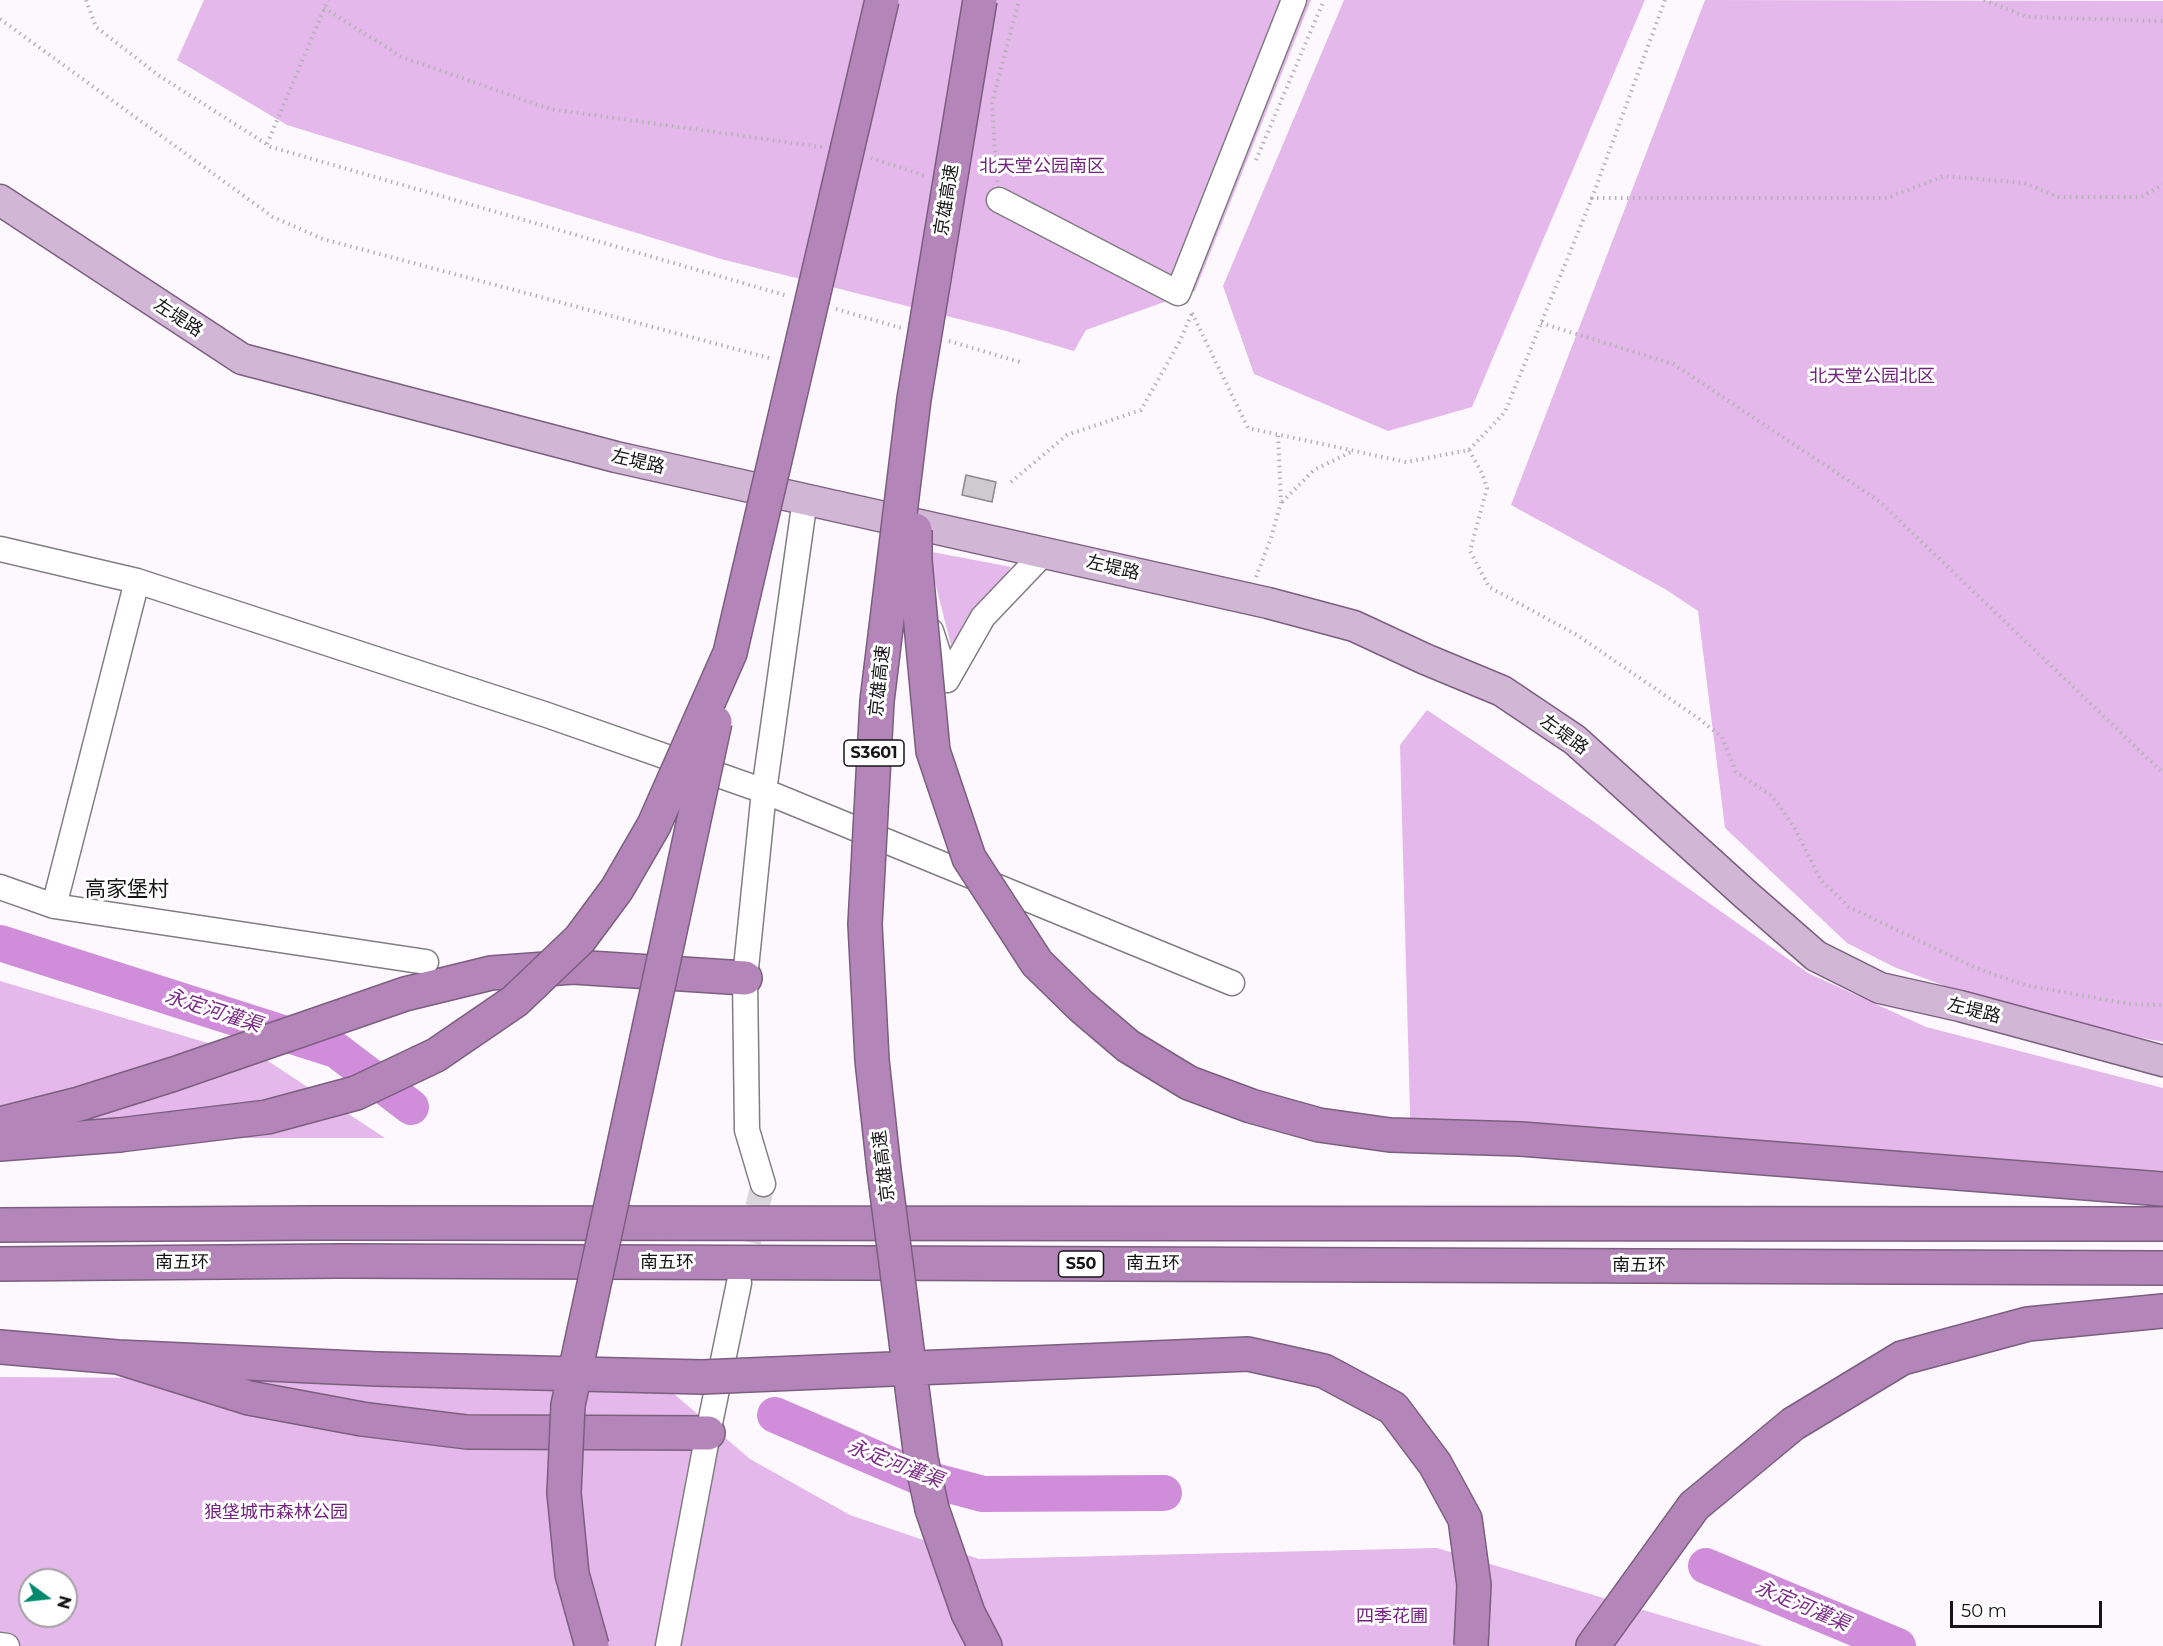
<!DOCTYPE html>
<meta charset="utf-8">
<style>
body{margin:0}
#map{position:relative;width:2163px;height:1646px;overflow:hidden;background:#fdf8fe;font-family:Montserrat,sans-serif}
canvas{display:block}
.north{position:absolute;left:18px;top:1568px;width:60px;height:60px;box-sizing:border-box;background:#fff;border:2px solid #a2a2a2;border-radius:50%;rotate:105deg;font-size:16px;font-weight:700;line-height:24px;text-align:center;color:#171617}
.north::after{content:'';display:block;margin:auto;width:21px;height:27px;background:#02886d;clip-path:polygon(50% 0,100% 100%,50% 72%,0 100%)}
.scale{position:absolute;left:1950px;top:1601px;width:152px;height:27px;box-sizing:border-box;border:3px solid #171617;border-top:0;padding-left:8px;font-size:18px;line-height:21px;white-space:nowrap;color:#171617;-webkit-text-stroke:4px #fff;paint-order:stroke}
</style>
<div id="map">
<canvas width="2163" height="1646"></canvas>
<div class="north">N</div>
<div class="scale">50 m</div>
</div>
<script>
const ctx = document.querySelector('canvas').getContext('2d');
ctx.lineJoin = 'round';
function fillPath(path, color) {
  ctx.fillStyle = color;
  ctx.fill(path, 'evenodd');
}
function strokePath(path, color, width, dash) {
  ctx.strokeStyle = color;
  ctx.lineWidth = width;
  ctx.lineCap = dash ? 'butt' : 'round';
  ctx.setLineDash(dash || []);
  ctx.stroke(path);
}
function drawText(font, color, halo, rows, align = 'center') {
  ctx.font = font + ' Montserrat,"Noto Sans SC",sans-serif';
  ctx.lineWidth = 6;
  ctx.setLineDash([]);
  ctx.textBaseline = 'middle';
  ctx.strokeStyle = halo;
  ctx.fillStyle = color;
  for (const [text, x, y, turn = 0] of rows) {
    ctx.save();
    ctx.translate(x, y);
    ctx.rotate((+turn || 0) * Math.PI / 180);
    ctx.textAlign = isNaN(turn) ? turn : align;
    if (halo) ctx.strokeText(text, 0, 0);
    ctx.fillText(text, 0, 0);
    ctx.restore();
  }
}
const green = new Path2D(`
 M204,0h1107l-116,291 -109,39 -12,21 -68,-20 -285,-72 -434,-134 -110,-65z
 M1344,0h301l-173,407 -84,24 -134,-57 -31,-88z
 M1705,0l458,1v1041l-65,-13 -153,-43 -51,-19 -47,-24 -122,-115 -27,-217 -33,-22 -154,-84z
 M927,551l84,16 -59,82z
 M1427,710l166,111 215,152 118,54 237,61v83l-752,-22 -11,-404z
 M0,981l268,80 117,77h-385z
 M0,1377l659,4 91,78 100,56 129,44 458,-11 326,98h-1763zM30,1580h36v36h-36z`);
const river = new Path2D(`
 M0,943l336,107 75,57
 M775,1415l144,62 64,17 181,-1
 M1706,1566l192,80`);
const building = new Path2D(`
 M966,475l30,7 -4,20 -30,-7z`);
const minorTunnel = new Path2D(`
 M740,1277l23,-93`);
const path = new Path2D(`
 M86,0l10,27 62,48 113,72 517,149
 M1665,0l-73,198h295l57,-22 80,7 34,14h83l22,-12
 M1984,0l43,17 136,4
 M324,8l78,49 148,52 272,38
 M0,19l273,198 50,22 450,120
 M267,144l61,-144
 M871,158l55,18
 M1256,160l68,-160
 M997,182l-5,-79 27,-103
 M836,309l65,19
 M1192,313l56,115 158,34 63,-12 36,-38 87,-214
 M1541,323l132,41 206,137 284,272
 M949,341l71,21
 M1469,450l13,23 5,15 -17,63 19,36 88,48 121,83 24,19 14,35 36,24 22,31 27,53 28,27 127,61 49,17 104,19 34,1
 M1011,482l56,-47 74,-25 39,-69 12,-28
 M1282,502l32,-32 39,-19
 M1256,577l15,-39 10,-36 -3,-67`);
const minor = new Path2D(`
 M999,200l179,93 116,-293
 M0,549l137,32 410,134 217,76 468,192
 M931,631l16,49
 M947,680l36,-63 61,-64
 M0,887l54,19 372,56
 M54,906l83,-325
 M763,1184l-16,-54 -2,-152 19,-187 41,-292
 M0,1645l7,1
 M668,1646l40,-213 31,-150`);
const major = new Path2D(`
 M0,200l242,159 374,98 652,146 86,23 71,33 77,32 73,49 170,154 71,62 64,32 80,18 203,55`);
const highway = new Path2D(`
 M0,1124l79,-20 95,-30 231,-80 86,-21 82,-6 172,11
 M1521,1139l642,50
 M0,1144l119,-9
 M0,1225l316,-2 1847,1
 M0,1264l340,-3 1823,7
 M0,1347l118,10 259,12
 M118,1357l131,41 113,21 105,13 241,1
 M932,1509l36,104 17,33
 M1593,1646l101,-140 99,-82 109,-66 126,-34 135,-13`);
const highwayBridge = new Path2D(`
 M915,530v31l18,190 36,107 68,105 44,43 47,40 61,37 62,23 68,19 71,10 131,4
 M119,1135l148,-18 89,-24 80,-38 79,-54 65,-62 37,-50 37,-64 76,-172 152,-653
 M377,1369l325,8 546,-23 76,17 69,37 42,56 30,55 9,66 -3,61
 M932,1509l-11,-51 -37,-288 -12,-110 -7,-136 12,-223 37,-302 66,-399
 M592,1646l-20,-72 -8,-81 4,-88 147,-683`);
const shields = [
 [874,753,60],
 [1081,1264,45]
];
const shieldNames = [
 ["S3601",874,753],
 ["S50",1081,1264]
];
const parkNames = [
 ["北天堂公园南区",1042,167],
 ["北天堂公园北区",1872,377],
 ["狼垡城市森林公园",276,1513],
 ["四季花圃",1392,1617]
];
const streetNames = [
 ["京雄高速",947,200,-81],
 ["左堤路",178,318,33],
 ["左堤路",638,462,13],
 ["左堤路",1113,568,13],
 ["京雄高速",880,681,-84],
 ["左堤路",1564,735,36],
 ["左堤路",1974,1011,14],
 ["京雄高速",884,1166,-97],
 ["南五环",182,1263],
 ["南五环",667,1263],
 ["南五环",1153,1264],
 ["南五环",1639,1266]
];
const waterNames = [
 ["永定河灌渠",213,1011,18],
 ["永定河灌渠",895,1464,21],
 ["永定河灌渠",1802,1606,23]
];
const quarterNames = [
 ["高家堡村",127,890]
];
fillPath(green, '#e4b8ea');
strokePath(river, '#d08dda', 36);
fillPath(building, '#cfcad0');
strokePath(building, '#8c888d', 1.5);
strokePath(minorTunnel, '#dad6db', 24, [24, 12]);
strokePath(minor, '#817d82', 27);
strokePath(major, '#7c5e80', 33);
strokePath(highway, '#7c5e80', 36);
strokePath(path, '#b6b2b7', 4, [1.5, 4.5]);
strokePath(minor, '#fff', 24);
strokePath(major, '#d1b6d5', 30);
strokePath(highway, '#b385b9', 33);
strokePath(highwayBridge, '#7c5e80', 36, []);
strokePath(highwayBridge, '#b385b9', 33);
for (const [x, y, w] of shields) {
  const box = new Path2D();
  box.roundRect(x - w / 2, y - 13, w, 26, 4.5);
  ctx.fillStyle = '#fff';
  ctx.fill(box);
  strokePath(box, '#171617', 1.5);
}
drawText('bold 16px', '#171617', null, shieldNames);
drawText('18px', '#71227d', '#fff', parkNames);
drawText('18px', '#171617', '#fff', streetNames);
drawText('italic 20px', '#7c2d88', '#fff', waterNames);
drawText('21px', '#171617', '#fff', quarterNames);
</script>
